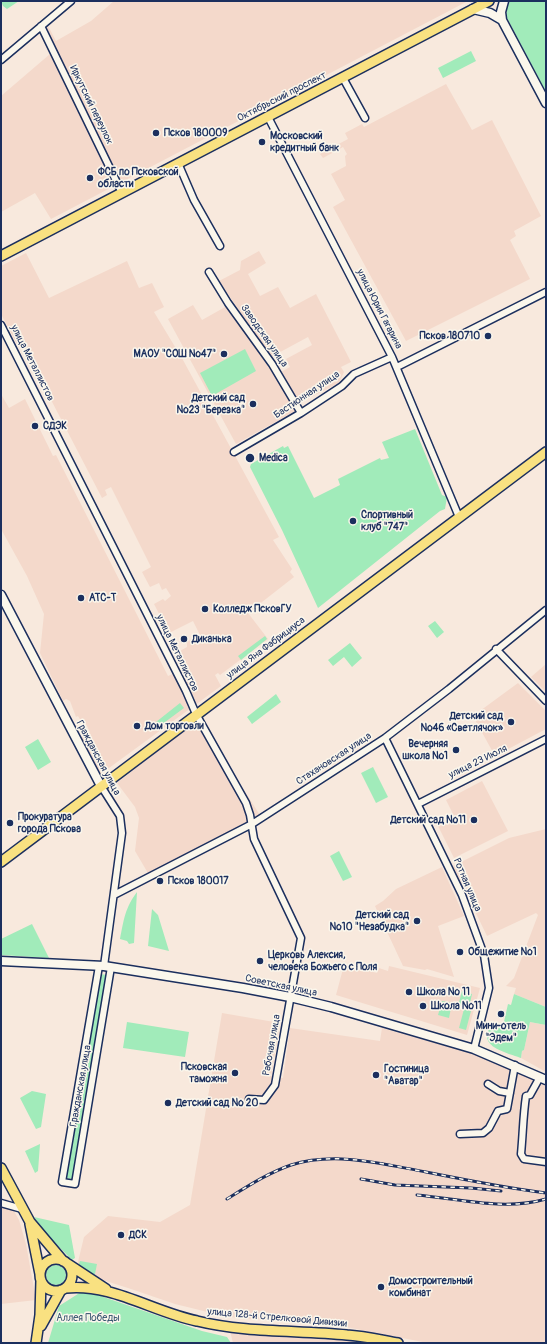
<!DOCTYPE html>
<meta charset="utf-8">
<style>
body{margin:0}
#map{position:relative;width:547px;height:1344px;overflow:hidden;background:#f8e9dd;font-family:Pangolin,sans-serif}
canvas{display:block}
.frame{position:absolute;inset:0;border:2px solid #1b2f5e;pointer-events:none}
</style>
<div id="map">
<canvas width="547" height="1344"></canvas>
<div class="frame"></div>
</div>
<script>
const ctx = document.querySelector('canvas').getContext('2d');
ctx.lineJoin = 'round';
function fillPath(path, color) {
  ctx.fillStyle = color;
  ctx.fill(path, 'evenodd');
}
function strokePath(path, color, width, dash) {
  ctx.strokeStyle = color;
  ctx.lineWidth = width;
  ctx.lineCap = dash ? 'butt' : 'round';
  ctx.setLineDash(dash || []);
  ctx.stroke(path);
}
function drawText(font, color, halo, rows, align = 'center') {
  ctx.font = font + ' Pangolin,sans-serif';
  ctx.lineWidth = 3;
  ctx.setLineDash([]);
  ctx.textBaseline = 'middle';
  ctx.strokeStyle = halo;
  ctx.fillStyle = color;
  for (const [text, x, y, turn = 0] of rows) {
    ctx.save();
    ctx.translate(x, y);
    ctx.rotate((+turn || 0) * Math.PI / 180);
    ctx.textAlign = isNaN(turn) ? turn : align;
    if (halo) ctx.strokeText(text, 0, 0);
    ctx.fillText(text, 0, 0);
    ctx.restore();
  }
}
const built = new Path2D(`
 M114,1h354l-417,218 -16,-26 -34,19v-116l49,-42 -12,-24 8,-8 10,19 35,-20z
 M446,84l26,46 20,-10 49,96 -27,15 2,5 -6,4 20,39 -124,62 -73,-134 12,-7 -14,-26 15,-8 -1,-10 2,-2 -4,-7 -20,11 -3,-4 28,-15 -3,-6 17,-9 2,3z
 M259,251l7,12 -18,11 12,22 18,-9 12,21 26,-14 35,68 -10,5 3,5 -5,11 -40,20 -18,-31 9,-5 -4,-8 26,-14 -4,-8 -37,20 -52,-76 21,-11 1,-9z
 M26,253l23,45 78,-37 12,27 13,-5 12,24 -10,5 29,48 96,177 -6,3 19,29 -2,3 4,5 -46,36 20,26 -48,36 -2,-2 -3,2 6,11 -127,93 -19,-37 15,-10 -5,-10 -3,1 -4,-7 -2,1 -6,-16 -4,-2 -3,2 -23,-48 4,-39 -17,-38 -26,-47v-135l8,14 16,-9 28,57 3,-1 112,221 14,-6 10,18 3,-2 -17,-34 9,-5v-5l13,-7 -7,-14 -24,12 -15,-29 9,-5 2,2 6,-5 -5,-8 -4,2 -3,-7 -9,4 -8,-15 9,-5 -40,-80 -6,3 2,5 -5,3 -80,-154 -4,2 -17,-32v-48z
 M193,305l9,15 25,-14 50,73 18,32 -59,33 -68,-125z
 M546,664v28l-15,-15z
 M518,683l28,28v18l-51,27 -22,-40z
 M199,719l64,101 -111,60 -17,-29 4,-33 -4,-11 -18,-24z
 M482,781l26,50 -54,27 -17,-34 17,-8 -8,-16z
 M546,829v178l-32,-13 2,-6 -10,-2 8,-8 24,-63 -2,-2 -49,23 -34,-70 56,-28z
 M442,867l22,49 -26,10 16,51 -27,-8 -2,1 -22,-4 -28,-60 8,-5 13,-12z
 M344,965l33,8 2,-5 9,3 1,-5 91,22 -13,47 -131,-40z
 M222,1013l58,10 -9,53 12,2 7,-50 90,13 2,-13 110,31 54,26v258h-118l-92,-18 -108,-8 -53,-13 -47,-16 -35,-11 -16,-11 7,-29 24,-21 52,6 30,-17z
 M530,1022l16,3v47l-25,-14 1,-7 2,-1z
 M7,1199l12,21 7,24 10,56 -35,4v-104z
 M230,1331l106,7 44,5h-147z`);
const green = new Path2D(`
 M1,1h18l-12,8 -4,-3z
 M510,1h36v91l-40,-76 1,-9z
 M471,51l5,10 -33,17 -5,-10z
 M245,349l11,22 -44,25 -12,-23z
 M415,429l27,66 5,2 -2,12 -5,2 -122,97 -36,-78 -32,-63 1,-3 32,-18 1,2 4,-2 26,52 26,-13 -2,-6 42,-21 1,2 8,-2 -7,-16z
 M435,621l9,11 -7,6 -9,-12z
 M265,636l2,3 -26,21 -3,-4z
 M350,643l12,15 -10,9 -8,-10 -11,9 -5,-6z
 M276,694l5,8 -29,22 -5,-7z
 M180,703l4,5 -23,17 -2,-3 -2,2 -1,-2z
 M38,739l13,23 -13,8 -13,-23z
 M373,767l15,30 -12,6 -15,-30z
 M339,851l13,26 -9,4 -13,-25z
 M137,892l-3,51 -5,1 -2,-3 -7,-2c4,-20 5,-31 17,-47z
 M152,909l6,6 11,36 -21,-5z
 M32,924l17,34 -48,-3v-16z
 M99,974l9,1 -35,204 -8,-1z
 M462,991l10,3 -3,14 -11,-2z
 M514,994l32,13v18l-16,-3 -6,28 -2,1 -1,7c-16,-6 -47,-12 -28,-35l10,3 5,-22 3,1z
 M442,1001l10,2 -3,15 -11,-3z
 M464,1009l7,2 -5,19 -7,-2z
 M127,1022l62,10 -4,25 -62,-9z
 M32,1091l14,3 -5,33 -5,2 -16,-31z
 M40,1144l-2,27 -3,2 -10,-22z
 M34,1217l35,8 6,33 -3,2 -24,-24z
 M80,1261l17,3 -2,10 -3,1 -14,-9z
 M46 1275a10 10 0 1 1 20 0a10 10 0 1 1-20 0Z
 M81,1292l11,1 110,38 25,6 4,6h-183l11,-37z`);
const street = new Path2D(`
 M41,26l81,167
 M1,60l70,-59
 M343,78l22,40
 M268,117l124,240 67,160
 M178,163l16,37 26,46
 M209,272l19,31 44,61 29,49
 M1,325l185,366 10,23 50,89 4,12 4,24 47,99 -26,147 -11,15 -15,-1
 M397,367l149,-75
 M234,452l67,-39 41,-27 12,-12 38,-17
 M496,649l50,52
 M385,738l77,157 22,60 5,33 -15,61
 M101,786l19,30 2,17 -18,133
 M418,804l128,-65
 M114,895l138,-71 133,-86 64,-49 97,-79
 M99,966l-37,216 13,2 36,-217
 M540,1077l-10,18 -4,1c-3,20 -3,38 -5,58l3,5 22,3
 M488,1084l11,7 11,2
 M460,1134l23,-1 6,-5 9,-17 9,-2 8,-44
 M1,1203l21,6`);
const secondary = new Path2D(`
 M504,1l-3,11 1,8 44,83
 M473,9l17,4 12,7
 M1,595l100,191
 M1,961l103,5 139,22 47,9 41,10 143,42 72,31`);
const primary = new Path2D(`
 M1,256l488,-255
 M1,862l545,-410
 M1,1168l29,54 33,39
 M30,1224l10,50
 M40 1275a16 16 0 1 1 32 0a16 16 0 1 1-32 0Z
 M68,1264l38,25
 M66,1288c45,-5 87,24 131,33 49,12 101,9 150,14 17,1 34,5 51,8
 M41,1326l20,-36
 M36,1343l4,-28 1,-35`);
const rail = new Path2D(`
 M361,1179l34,6 76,3 30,3
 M417,1195c42,4 88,16 129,4
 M227,1199c21,-13 41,-26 64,-34 44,-14 92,-1 135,7 40,8 80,16 120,21`);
const markers = [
 [156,133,4,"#1b2f5e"],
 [262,142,4,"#1b2f5e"],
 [90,178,4,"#1b2f5e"],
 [488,336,4,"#1b2f5e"],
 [224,354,4,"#1b2f5e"],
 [253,404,4,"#1b2f5e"],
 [35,426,4,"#1b2f5e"],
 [250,458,5,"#1b2f5e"],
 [353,521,4,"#1b2f5e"],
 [81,598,4,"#1b2f5e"],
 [205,609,4,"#1b2f5e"],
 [184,639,4,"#1b2f5e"],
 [511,722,4,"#1b2f5e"],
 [137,726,4,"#1b2f5e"],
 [456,750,4,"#1b2f5e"],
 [474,820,4,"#1b2f5e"],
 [10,823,4,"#1b2f5e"],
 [160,881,4,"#1b2f5e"],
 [417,921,4,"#1b2f5e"],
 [460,952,4,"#1b2f5e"],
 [260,961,4,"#1b2f5e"],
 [409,992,4,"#1b2f5e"],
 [423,1006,4,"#1b2f5e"],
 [501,1014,4,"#1b2f5e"],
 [235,1073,4,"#1b2f5e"],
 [376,1075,4,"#1b2f5e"],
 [168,1103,4,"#1b2f5e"],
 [121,1235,4,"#1b2f5e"],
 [381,1287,4,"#1b2f5e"]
];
const streetNames = [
 ["Октябрьский проспект",282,97,-27],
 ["Иркутский переулок",91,105,64],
 ["улица Юрия Гагарина",379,309,63],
 ["Заводская улица",264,336,55],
 ["улица Металлистов",32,363,63],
 ["Бастионная улица",307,395,-34],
 ["улица Яна Фабрициуса",266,648,-37],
 ["улица Металлистов",177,653,64],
 ["Гражданская улица",98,758,62],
 ["Стахановская улица",334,759,-33],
 ["улица 23 Июля",478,762,-26],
 ["Ротная улица",467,885,67],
 ["Советская улица",281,986,12],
 ["Рабочая улица",272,1045,-80],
 ["Гражданская улица",81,1086,-80],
 ["улица 128-й Стрелковой Дивизии",277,1318,5]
];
const poiNames = [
 ["Псков 180009",164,133],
 ["Московский",270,136],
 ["кредитный банк",270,148],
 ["ФСБ по Псковской",98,172],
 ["области",98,184],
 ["Псков 180710",480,336,"right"],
 ["МАОУ \"СОШ №47\"",216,354,"right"],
 ["Детский сад",245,398,"right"],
 ["№23 \"Березка\"",245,410,"right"],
 ["СДЭК",43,426],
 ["Medica",259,458],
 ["Спортивный",361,515],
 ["клуб \"747\"",361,527],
 ["ATC-T",89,598],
 ["Колледж ПсковГУ",213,609],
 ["Диканька",192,639],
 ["Детский сад",503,716,"right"],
 ["№46 «Светлячок»",503,728,"right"],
 ["Дом торговли",145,726],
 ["Вечерняя",448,744,"right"],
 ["школа №1",448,756,"right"],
 ["Прокуратура",18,817],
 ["города Пскова",18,829],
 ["Детский сад №11",466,820,"right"],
 ["Псков 180017",168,881],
 ["Детский сад",409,915,"right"],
 ["№10 \"Незабудка\"",409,927,"right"],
 ["Общежитие №1",468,952],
 ["Церковь Алексия,",268,955],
 ["человека Божьего с Поля",268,967],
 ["Школа № 11",417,992],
 ["Школа №11",431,1006],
 ["Мини-отель",501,1026,"center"],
 ["\"Эдем\"",501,1038,"center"],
 ["Псковская",227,1067,"right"],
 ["таможня",227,1079,"right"],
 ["Гостиница",384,1069],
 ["\"Аватар\"",384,1081],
 ["Детский сад № 20",176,1103],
 ["ДСК",129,1235],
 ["Домостроительный",389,1281],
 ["комбинат",389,1293]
];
const parkNames = [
 ["Аллея Победы",88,1318]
];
fillPath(built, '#f4d9cb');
fillPath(green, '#a1ebba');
strokePath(street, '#1b2f5e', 9);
strokePath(secondary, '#1b2f5e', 11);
strokePath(primary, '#1b2f5e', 12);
strokePath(street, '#fbf7ec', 6);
strokePath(secondary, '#fbf7ec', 8);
strokePath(primary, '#f9e181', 9);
strokePath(rail, '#1b2f5e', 3);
strokePath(rail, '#fbf7ec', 1.5, [4.5]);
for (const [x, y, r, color] of markers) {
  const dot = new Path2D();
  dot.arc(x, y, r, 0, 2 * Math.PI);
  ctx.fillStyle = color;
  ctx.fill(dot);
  strokePath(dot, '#fbf7ec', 1.5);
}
drawText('10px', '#1b2f5e', '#fbf7ec', streetNames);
drawText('bold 10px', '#1b2f5e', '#fbf7ec', poiNames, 'left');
drawText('10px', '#365570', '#fbf7ec', parkNames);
</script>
